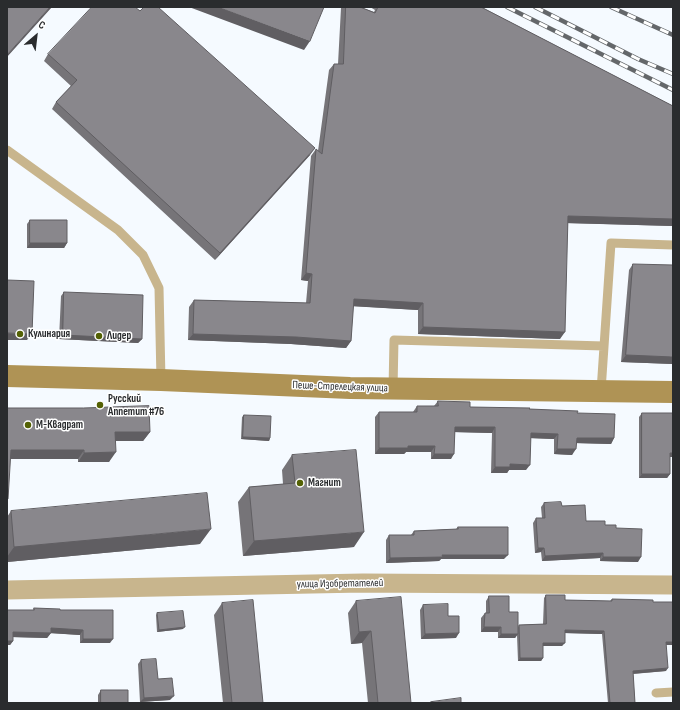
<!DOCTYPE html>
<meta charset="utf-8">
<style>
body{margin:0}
#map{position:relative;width:680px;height:710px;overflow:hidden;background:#f5faff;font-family:"Sofia Sans Condensed",sans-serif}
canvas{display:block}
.frame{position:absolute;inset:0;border:8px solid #2a2c2e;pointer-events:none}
.north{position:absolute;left:16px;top:16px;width:40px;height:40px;-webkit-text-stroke:3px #fff;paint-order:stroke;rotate:28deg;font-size:11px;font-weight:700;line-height:16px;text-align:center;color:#2a2c2e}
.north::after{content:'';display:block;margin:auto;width:14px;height:18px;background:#2a2c2e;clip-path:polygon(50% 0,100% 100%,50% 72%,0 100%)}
</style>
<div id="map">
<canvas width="680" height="710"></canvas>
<div class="frame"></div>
<div class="north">С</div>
</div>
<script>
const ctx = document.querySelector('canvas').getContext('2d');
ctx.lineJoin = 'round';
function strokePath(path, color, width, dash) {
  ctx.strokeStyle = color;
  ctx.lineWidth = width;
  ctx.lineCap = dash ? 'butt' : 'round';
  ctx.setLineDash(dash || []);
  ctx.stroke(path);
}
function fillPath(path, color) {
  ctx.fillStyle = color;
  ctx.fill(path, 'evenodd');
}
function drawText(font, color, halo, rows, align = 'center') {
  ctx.font = font + ' "Sofia Sans Condensed",sans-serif';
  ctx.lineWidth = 3;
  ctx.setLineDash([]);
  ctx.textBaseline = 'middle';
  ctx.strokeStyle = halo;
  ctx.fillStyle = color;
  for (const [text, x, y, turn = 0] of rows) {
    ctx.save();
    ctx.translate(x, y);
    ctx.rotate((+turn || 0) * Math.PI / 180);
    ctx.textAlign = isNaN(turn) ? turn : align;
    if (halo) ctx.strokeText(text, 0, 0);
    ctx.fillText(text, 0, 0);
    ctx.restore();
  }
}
const lane = new Path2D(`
 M7,150l111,80 25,25 16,33 2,92
 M393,389l1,-49 210,6
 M601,391l10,-148 62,2
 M656,693l17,-1`);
const street = new Path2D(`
 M7,590l356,-7 310,2`);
const secondary = new Path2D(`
 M7,376l154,4 189,8 323,4`);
const rail = new Path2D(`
 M507,7l166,83
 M535,7l103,52 35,15
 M611,7l62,28`);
const wall = new Path2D(`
 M342,7h18l14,5 1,-2 -5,-3h111l192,99v120l-105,-3 -8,116 -142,-5v-24l-65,-4 -2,35 -5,7 -55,-4 -103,-4 1,-33 5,-7 112,3 2,-22 -7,-1 10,-124 5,-7 2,2 11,-81 5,-6h4l3,-56z
 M48,54l262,101 -95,105 -163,-151 4,-7 15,-16 -27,-25z
 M30,220l37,23 -3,5h-37v-24z
 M633,264l40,100 -52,-2 8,-92z
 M64,292l78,47 -4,4 -79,-4 2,-43z
 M438,401l32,6 59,2 48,4 37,25 -3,6 -35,-1 -4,12 -18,-1v-15l-23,-1 -5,32h-17l-2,3h-16l1,-40 -37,-1 -4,27h-20v-7h-25l-2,2h-29v-37l4,-5h34l4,-6h17z
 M7,408l143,24 -7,9h-27l-7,21h-31v-3h-68z
 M642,413l28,44v17l-3,4h-28v-61z
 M244,415l26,23 -1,3 -28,-2 1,-22z
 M292,455l62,92 -111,9 -5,-54 11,-15 34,-3 -1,-14z
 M544,503l18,3 24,15 19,4 11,3 22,34 -38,-1v-3l-58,3 -1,-9 -6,1 -2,-30 3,-5h6l-1,-11z
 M11,511l189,33 -193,18v-45z
 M458,527l46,32h-63l-2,2 -53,2v-23l3,-5h22l3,-4 42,-2z
 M546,595l19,5 45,1 2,-2 41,3h20v43h-7v26l-33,3 2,29h-27l-6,-69 -37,-1 -3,13h-19v12l-2,3h-23l-1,-26 -2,3h-17v-6h-17v-14l4,-5h1v-12l3,-5 20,16 9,15 1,-2 24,-1 1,-26z
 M356,601l55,102h-43l-6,-60 -11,1 -3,-31z
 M222,603l41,100h-40l-9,-88z
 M423,605l25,11 8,22 -35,1 -1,-29z
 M34,608l26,2 50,33h-30v-8l-29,-2 -4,5 -34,-1v4l-3,4h-3v-35h26z
 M157,613l26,16 -26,3 -1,-17z
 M141,660l17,19 12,21 -30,2 -2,-38z
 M101,690l27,13h-30v-8z`);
const shadedWall = new Path2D(`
 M50,7h2l-45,50v-2z
 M189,7h29l92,34 -6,9z
 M315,148l-5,7 -95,105 5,-7z
 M568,216l105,3v7l-110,-3z
 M30,243h37l-3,5h-37z
 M306,273l6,1 -4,7 -7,-1z
 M354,299l69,4 -5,7 -69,-4z
 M423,327l142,5 -5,7 -142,-5z
 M7,333l25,1 -5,6h-20z
 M193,334l103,3 55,4 -5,7 -55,-4 -103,-4z
 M63,335l79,4 -4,4 -79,-4z
 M626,355l47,2v7l-52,-2z
 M455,427h40l-3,6 -41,-1z
 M115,432h35l-7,9h-34z
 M531,433l27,1 -4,5 -27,-1z
 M243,437l27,1 -1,3 -28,-2z
 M577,438h37l-3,6 -38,-1z
 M408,446h27l-4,6h-25l-2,2h-29l4,-6z
 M557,449h19l-4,6 -18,-1z
 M11,450h73l-6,9h-71z
 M116,452l-7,10h-31l6,-9z
 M670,453h3v4h-6z
 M434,454h20l-3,5h-20z
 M510,464l20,1 -4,5h-17l-2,3h-16l4,-6z
 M642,474h28l-3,4h-28z
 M211,529l-11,15 -193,18v-5l7,-10z
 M364,532l-10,15 -111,9 11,-15z
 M538,548h6l-3,4 -6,1z
 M603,553l-3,5 -58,3 3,-5z
 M442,555h66l-4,4h-63l-2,2 -53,2 4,-5z
 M603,557h38l-3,5 -38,-1z
 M185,627l-2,2 -26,3 2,-2z
 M484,627h17l-3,5h-17z
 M51,628l32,2 -3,5 -32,-2z
 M565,630l39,1 -2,3 -39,-1z
 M371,631l-9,12 -11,1 8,-12z
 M13,632l38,1 -4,5 -37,-1z
 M459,633l-3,5 -35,1 4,-5z
 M501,634h17l-3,4h-17z
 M83,639h30l-3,4h-30z
 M7,641h6l-3,4h-3z
 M666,642h7v3h-10z
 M543,643h22l-3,3h-21z
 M520,658h23l-2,3h-23z
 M668,668l-2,3 -36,3 3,-3z
 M174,696l-4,4 -30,2 4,-4z`);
const building = new Path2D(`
 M7,7h43l-43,48z
 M92,7h43l5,4 4,-4h14l157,141 -95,105 -164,-151 21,-22 -29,-26z
 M218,7h106l-14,34z
 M346,7h14l15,6 3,-6h103l192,99v113l-105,-3 -3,116 -142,-5v-24l-69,-4 -3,42 -55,-4 -103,-3 1,-34 116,3 2,-29 -6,-1 10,-124 6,5 12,-90h9z
 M30,220h37v23h-37z
 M633,264l40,1v92l-47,-2z
 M7,280l27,1 -2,53 -25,-1z
 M64,292l79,3 -1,44 -79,-4z
 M438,401l32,1v5l60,1 -1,1 49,2 -1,2 38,1 -1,24h-37l-1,11h-19l1,-15 -27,-1 -1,32 -20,-1v3h-15v-40h-40l-1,27h-20l1,-8h-27v2h-29v-36h38v-6h21z
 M149,406l1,26h-35l1,20 -32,1v-3h-73l-3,49h-1v-91h76z
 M642,413h31v40h-3v21h-28z
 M244,415l27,1 -1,22 -27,-1z
 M356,450l8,82 -110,9 -5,-54 46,-4 -3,-28z
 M207,493l4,36 -197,18 -3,-36z
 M561,502l1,4 23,-1 1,16h19v4h11v3l26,1 -1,28h-38v-4l-58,3 -1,-8h-6l-2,-30h9l-1,-15z
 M458,527h50v28h-66l1,2 -53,1 -1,-23h25v-4l44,-2z
 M546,595h19v5l47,1v-2l41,1v2h20v40h-7l2,26 -35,3 2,32h-25l-6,-72 -39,-1v13h-22v15h-23l-1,-33 27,-1z
 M489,596h20v16h9v22h-17v-7h-17l1,-14h4z
 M401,597l10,106h-33l-7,-72 -12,1 -3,-31z
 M253,600l10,103h-31l-10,-100z
 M448,604v12h11v17l-34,1 -2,-29z
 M34,608l26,1v1h53v29h-30v-9l-32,-2v5l-38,-1v9h-6v-31h27z
 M183,611l2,16 -26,3 -2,-17z
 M156,659l2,20 14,-1 2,18 -30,2 -3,-38z
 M101,690h27v13h-27z
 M461,698v5h-29l-1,-1z`);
const markers = [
 [20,334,4,"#536104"],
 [99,336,4,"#536104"],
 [100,405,4,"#536104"],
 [28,425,4,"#536104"],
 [300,483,4,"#536104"]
];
const poiNames = [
 ["Кулинария",28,334],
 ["Лидер",107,336],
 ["Русский",108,399],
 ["Аппетит #76",108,412],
 ["М-Квадрат",36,425],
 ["Магнит",308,483]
];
const streetNames = [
 ["Пеше-Стрелецкая улица",340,387,2],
 ["улица Изобретателей",340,584,-1]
];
strokePath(lane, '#c8b58d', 9);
strokePath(street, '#c8b58d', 19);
strokePath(secondary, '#af9355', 22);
strokePath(rail, '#64676a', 4.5);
strokePath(rail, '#fff', 3, [9]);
fillPath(wall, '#767478');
fillPath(shadedWall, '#605e62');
fillPath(building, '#89878c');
strokePath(building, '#605e62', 1);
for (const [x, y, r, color] of markers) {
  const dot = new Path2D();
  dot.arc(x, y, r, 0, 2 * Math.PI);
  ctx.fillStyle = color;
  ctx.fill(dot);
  strokePath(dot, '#fff', 1.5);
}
drawText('bold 11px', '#2a2c2e', '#fff', poiNames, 'left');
drawText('11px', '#2a2c2e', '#fff', streetNames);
</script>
